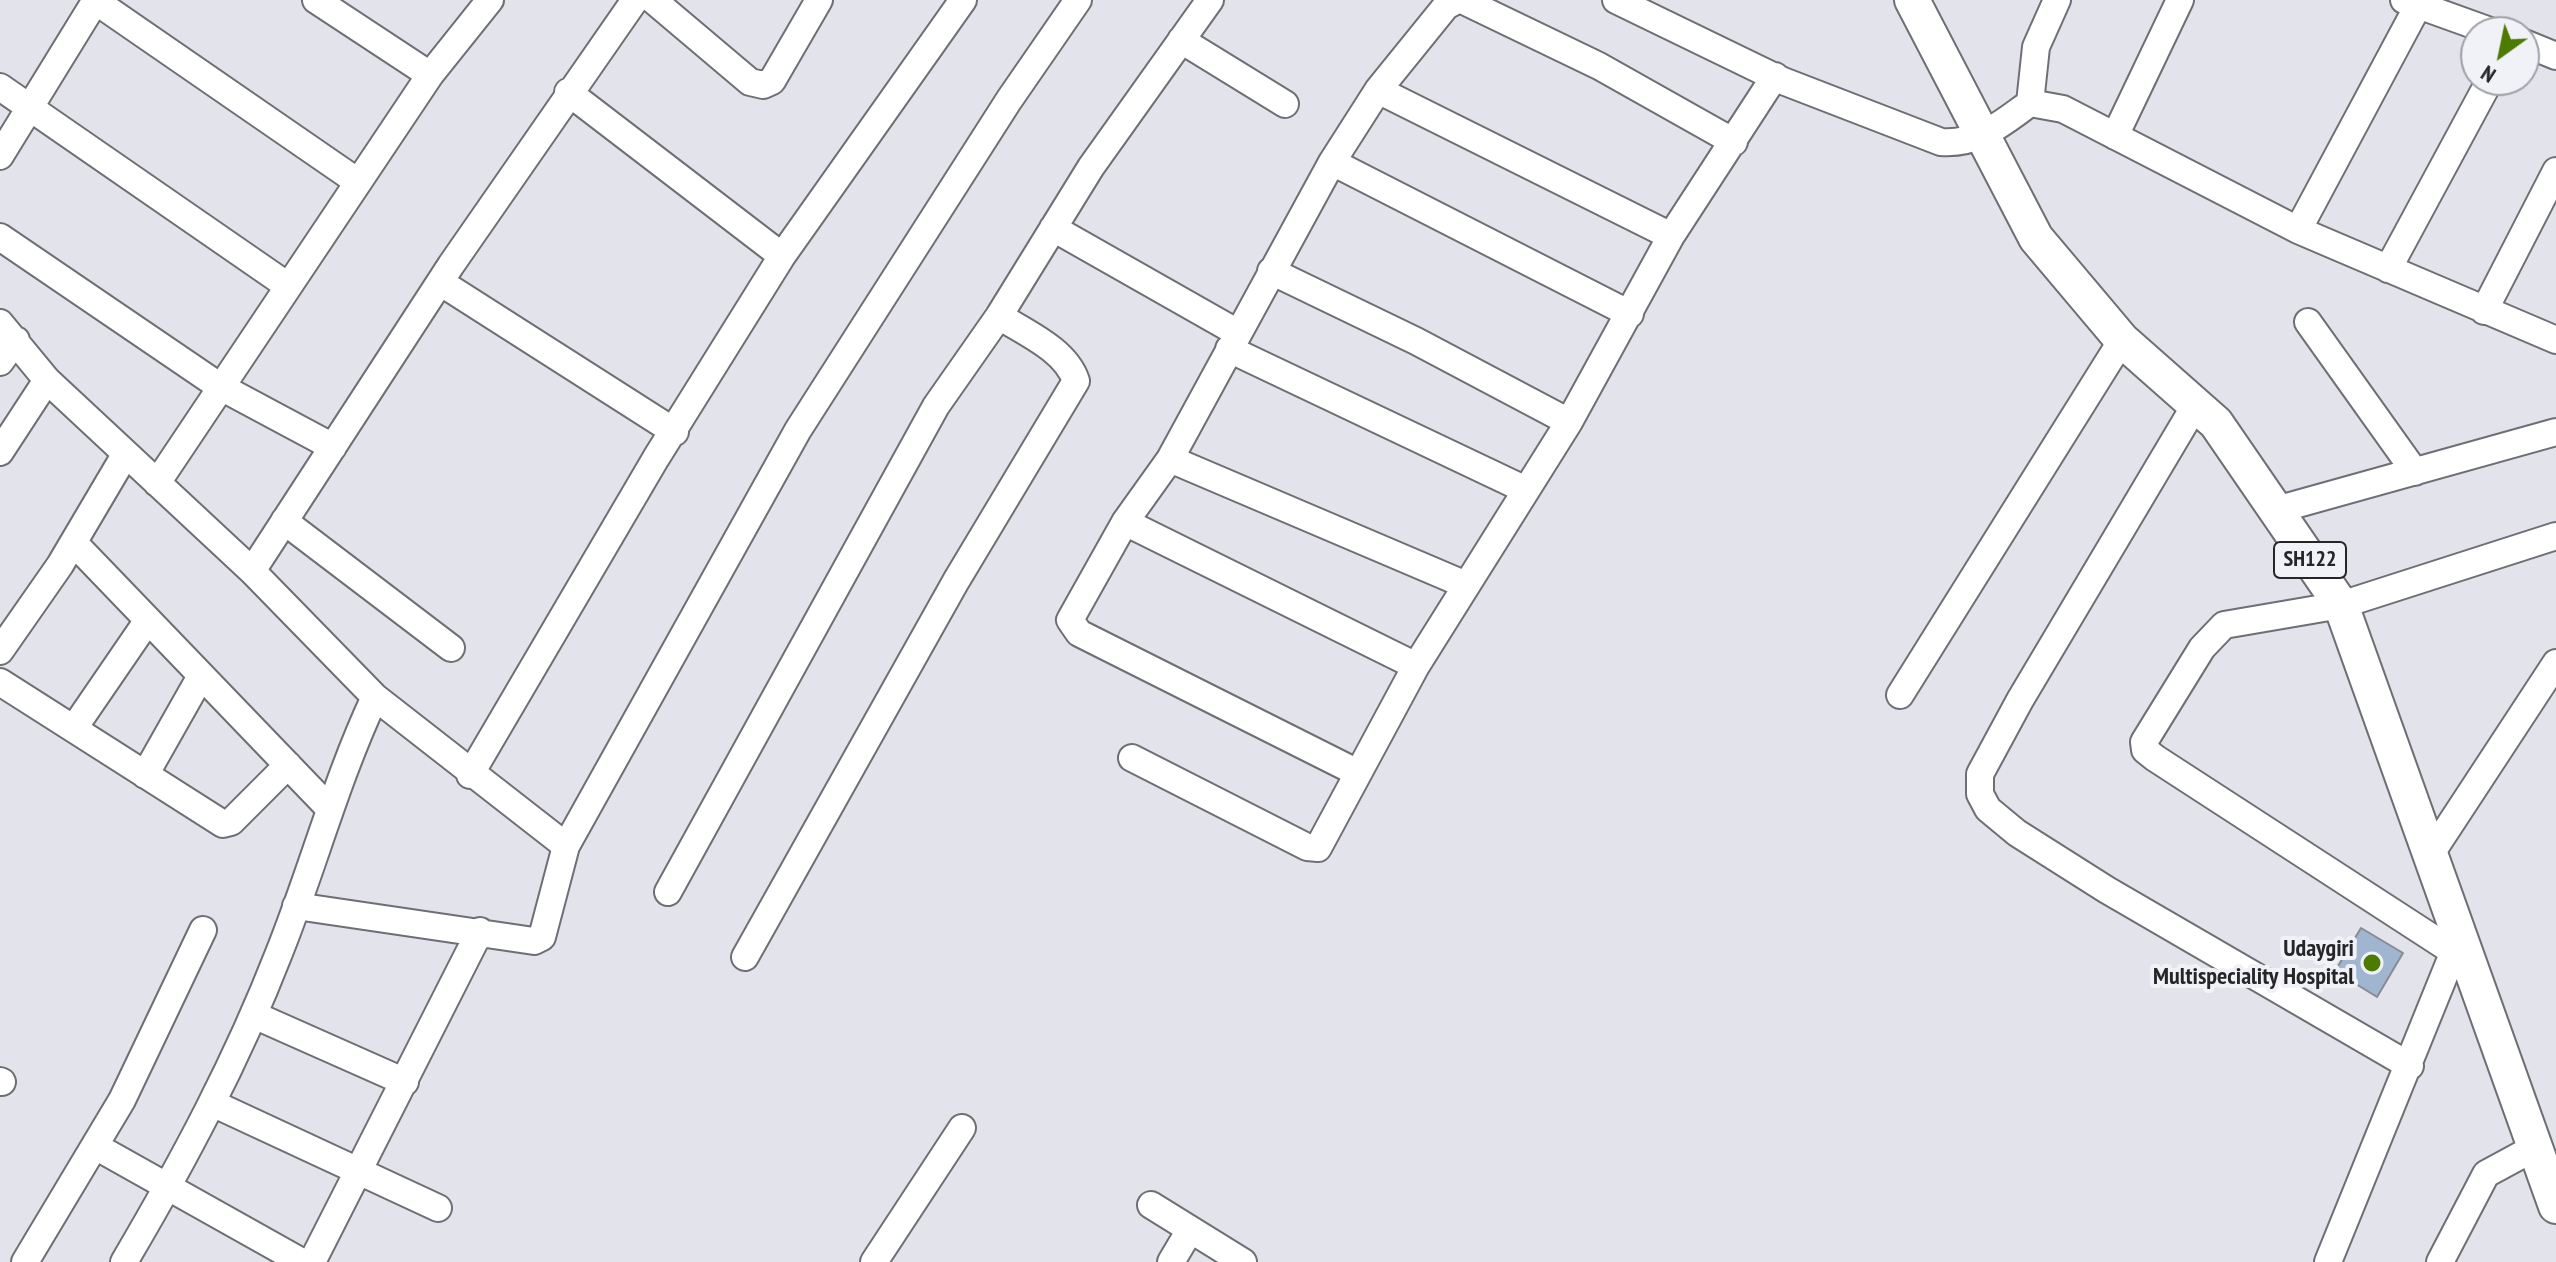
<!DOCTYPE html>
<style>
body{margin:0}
#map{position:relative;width:2556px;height:1262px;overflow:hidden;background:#e3e3eb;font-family:"PT Sans Narrow",sans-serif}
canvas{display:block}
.north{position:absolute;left:2460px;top:16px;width:80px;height:80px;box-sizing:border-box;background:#f1f1f8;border:2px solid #a0a0a5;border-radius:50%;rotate:213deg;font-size:22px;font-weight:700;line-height:32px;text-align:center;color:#262628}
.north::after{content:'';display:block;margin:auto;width:28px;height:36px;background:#4c7b00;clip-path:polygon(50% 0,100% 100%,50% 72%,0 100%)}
</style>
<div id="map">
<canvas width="2556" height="1262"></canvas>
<div class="north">N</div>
</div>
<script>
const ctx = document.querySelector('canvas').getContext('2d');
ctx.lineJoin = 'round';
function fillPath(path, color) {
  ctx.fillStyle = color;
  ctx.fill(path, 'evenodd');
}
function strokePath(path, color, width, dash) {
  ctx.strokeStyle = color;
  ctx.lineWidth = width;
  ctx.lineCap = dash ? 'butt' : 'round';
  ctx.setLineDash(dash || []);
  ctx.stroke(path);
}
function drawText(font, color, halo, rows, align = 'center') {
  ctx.font = font + ' "PT Sans Narrow",sans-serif';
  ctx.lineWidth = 8;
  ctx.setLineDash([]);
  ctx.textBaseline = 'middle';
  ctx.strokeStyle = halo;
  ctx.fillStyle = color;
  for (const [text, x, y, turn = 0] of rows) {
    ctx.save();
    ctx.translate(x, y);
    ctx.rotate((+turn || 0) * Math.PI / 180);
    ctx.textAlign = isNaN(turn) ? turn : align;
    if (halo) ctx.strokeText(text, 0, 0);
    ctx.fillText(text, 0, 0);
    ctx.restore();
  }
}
const building = new Path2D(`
 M2361,928l42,25 -26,44 -42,-26z`);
const minor = new Path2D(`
 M94,0l264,182
 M316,0l114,75
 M653,0l97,82 13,3 9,-4 47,-81
 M1462,0l137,66 135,76
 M1616,0l167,81 158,61c37,3 61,-19 89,-39l33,6 235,121 258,110
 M2404,0l89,32
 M1181,40l104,64
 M2524,43l32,13
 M0,87l288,199
 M1378,90l293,146
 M568,92l214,164
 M2030,103l6,-56 21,-47
 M2115,136l65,-136
 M0,156l96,-156
 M1332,162l298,152
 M1053,228l185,105
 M2298,230l123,-230
 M0,237l219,149 114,61
 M2388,269l102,-189
 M1271,271l145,70 153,81
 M440,282l235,150
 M2484,311l72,-140
 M2308,322l107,150
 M0,323l47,57 205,191 123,126 191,149
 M1229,349l297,141
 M0,362l16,-22
 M2196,404l-176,296 -40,74v20l8,15 29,24 90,57 303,176
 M0,452l47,-72
 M1170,459l296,126
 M157,483l273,-408 60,-75
 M2276,510l280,-78
 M284,521l167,127
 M1125,522l291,144
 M74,543l255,265
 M252,571l199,-306 184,-265
 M0,651l60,-86 65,-110
 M0,682l223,142 8,-2 57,-57
 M1900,695l222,-355
 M74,728l74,-108
 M1132,758l175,89 11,1 98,-182 153,-244 102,-186 104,-160
 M1358,773l-279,-140 -9,-13 55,-98 45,-63 162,-297 46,-72 68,-84 11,-6
 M145,775l56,-99
 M470,775l186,-317 126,-202 181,-256
 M2432,852l124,-189
 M668,892l268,-486 63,-90 92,-149 119,-167
 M296,906l238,35 8,-4 24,-91 232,-416 211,-330 69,-100
 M2454,952l-299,-194 -10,-8 -1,-8 58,-94 22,-23 117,-20 215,-69
 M745,957l211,-376 120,-200c-10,-31 -50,-48 -77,-65
 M254,1015l151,67
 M0,1081l2,1
 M212,1103l226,105
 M95,1146l207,116
 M1151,1205l92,57
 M25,1262l97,-162 81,-170
 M124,1262c59,-100 113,-201 155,-309 34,-85 57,-173 96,-256
 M312,1262l168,-331
 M874,1262l88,-134
 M1171,1262l19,-32
 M2328,1262l131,-323
 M2440,1262l46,-88 48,-26`);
const major = new Path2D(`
 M1912,0l124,238 86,102 94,83 125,182 215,601`);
const markers = [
 [2372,963,10,"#4c7b00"]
];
const shields = [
 [2310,560,72]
];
const shieldNames = [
 ["SH122",2310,560]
];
const poiNames = [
 ["Udaygiri",2354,949],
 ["Multispeciality Hospital",2354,977]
];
fillPath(building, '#a0b5d0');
strokePath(building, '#878c91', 2);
strokePath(minor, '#6e6f75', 30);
strokePath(major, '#6e6f75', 38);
strokePath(minor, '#fff', 26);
strokePath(major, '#fff', 34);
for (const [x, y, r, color] of markers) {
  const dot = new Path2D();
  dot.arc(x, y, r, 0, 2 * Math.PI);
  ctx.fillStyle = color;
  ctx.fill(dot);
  strokePath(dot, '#f1f1f8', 3);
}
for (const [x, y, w] of shields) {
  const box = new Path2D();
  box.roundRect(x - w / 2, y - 18, w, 36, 6);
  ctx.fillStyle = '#f1f1f8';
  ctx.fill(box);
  strokePath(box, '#262628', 2);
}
drawText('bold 22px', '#262628', null, shieldNames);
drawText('bold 24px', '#262628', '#f1f1f8', poiNames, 'right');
</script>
